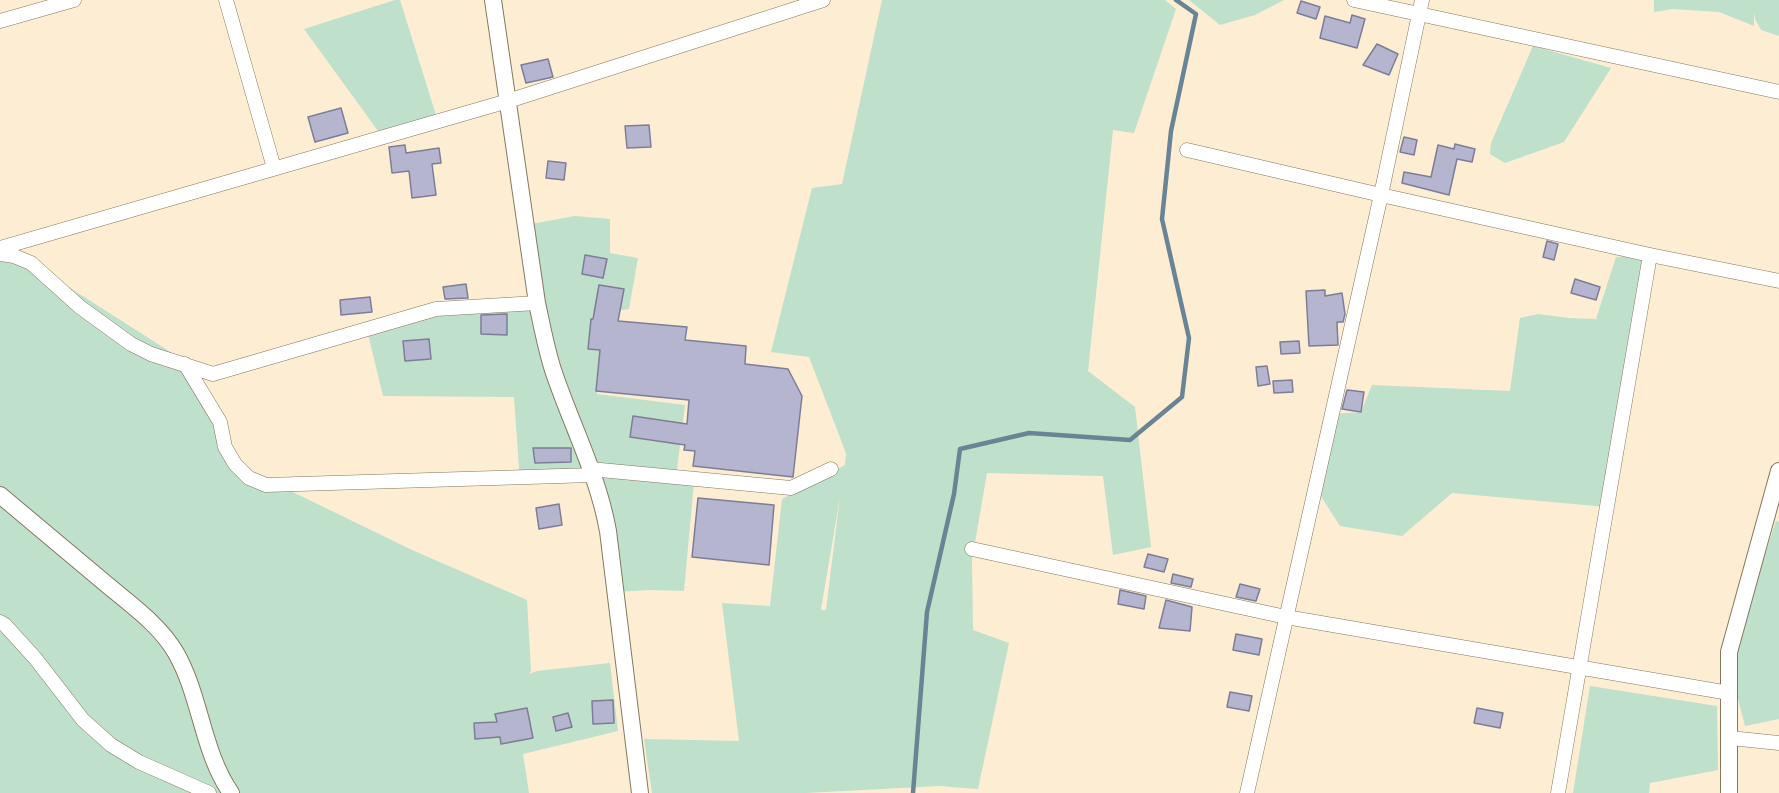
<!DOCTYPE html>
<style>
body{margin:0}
canvas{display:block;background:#fcedd3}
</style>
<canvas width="1779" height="793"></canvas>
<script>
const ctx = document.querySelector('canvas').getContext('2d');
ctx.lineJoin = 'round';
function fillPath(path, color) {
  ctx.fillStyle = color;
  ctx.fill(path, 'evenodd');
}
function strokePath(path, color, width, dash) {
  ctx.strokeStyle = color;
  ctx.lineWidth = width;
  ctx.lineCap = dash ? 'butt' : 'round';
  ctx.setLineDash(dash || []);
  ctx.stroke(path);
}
const green = new Path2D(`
 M395,0h5l36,115 -58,16 -74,-102z
 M882,0h283l11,9 -42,124 -21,-3 -25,241 47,36 16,140 -38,8 -10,-79 -116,-3 -15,87 1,70 36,13 -31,146 -39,-3 -133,7h-154l-8,-54 95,2 -17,-138 48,3 12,-107 63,-34 1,-11 -2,-6 -35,-91 -38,-5 41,-164 30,-4zM840,497l-14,113h-4l-1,-1z
 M1189,0h95l-29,15 -35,10z
 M1654,0h125v36l-18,-6 -6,-11 -1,-7v14l-35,-14 -46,-3 -19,3z
 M1533,46l78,22 -47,74 -59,21 -15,-9 1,-11z
 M575,216l35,3v34l28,5 -9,51 -36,5 -5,35 12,1 -3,44 88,11 -9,72 -86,-8 -70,14 -6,-86 -131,-1 -16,-66 69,-21 95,-6 20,47 -25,-125z
 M0,251l31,12 163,104 41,97 177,86 115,50 4,71 -2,3 8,-3 73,-8 8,68 -95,23 6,39h-529z
 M1650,255l-43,252 -155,-14 -50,43 -62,-10 -25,-39 17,-73 29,-2 11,-27 138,6 10,-73 18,-4 31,4 27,1 20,-62z
 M593,475l101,7 -10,109 -34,-1 -34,2z
 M1776,521l3,1v197l-34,7 -16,-62z
 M1590,686l127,20 1,64 -68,13 -1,10h-76z`);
const stream = new Path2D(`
 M913,793l14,-181 27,-118 6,-45 69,-16 101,7 52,-43 7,-59 -27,-119 9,-88 25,-117 -20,-14`);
const building = new Path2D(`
 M1301,1l19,6 -4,12 -19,-6z
 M1352,15l13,4 -8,29 -37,-10 5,-22 25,7z
 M1377,44l21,10 -9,21 -26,-10z
 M548,59l5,18 -27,6 -5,-18z
 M341,108l7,25 -33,9 -7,-25z
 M649,125l2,22 -24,1 -2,-22z
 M1404,137l13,3 -3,15 -14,-3z
 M1455,144l20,5 -3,13 -15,-3 -8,36 -47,-12 2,-11 27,5 7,-32 16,4z
 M405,145l1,8 33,-5 2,15 -9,1 4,31 -24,3 -3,-27 -17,2 -3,-26z
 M548,161l18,2 -2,17 -18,-2z
 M1547,241l11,3 -4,16 -11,-3z
 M585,255l22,4 -4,19 -21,-4z
 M1575,279l25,8 -4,13 -25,-7z
 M466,284l2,14 -23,1 -2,-12z
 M599,285l25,4 -6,32 69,6 -2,13 61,6 -1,18 43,5 14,27 -9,81 -100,-11 2,-15 -11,-1 1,-5 -55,-8 3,-21 54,8 2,-24 -93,-9 4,-41 -12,-1 3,-30h2z
 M1325,290v6l17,-3 3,21 -2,8h-6l1,23 -29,1 -3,-55z
 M370,297l2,15 -31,3 -1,-15z
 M507,314v21l-26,-1v-19z
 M429,339l2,20 -26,2 -2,-20z
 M1299,341l1,12 -19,1 -1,-12z
 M1267,366l3,18 -12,2 -2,-19z
 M1292,380l1,12 -19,1 -1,-12z
 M1347,390l17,2 -3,20 -19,-3z
 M533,448h38v14l-36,1z
 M698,498l76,7 -5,60 -77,-8z
 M559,504l3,21 -23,4 -3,-21z
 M1148,554l20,5 -4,13 -20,-5z
 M1173,574l20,5 -2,8 -20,-4z
 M1240,584l20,5 -4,12 -20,-4z
 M1120,590l26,6 -2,13 -26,-5z
 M1166,600l26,7 -2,24 -31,-3z
 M1236,634l26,5 -3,16 -26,-5z
 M1230,692l22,4 -3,15 -22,-4z
 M613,700l1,23 -21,1 -1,-23z
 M527,708l6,30 -32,6 -1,-7 -25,2 -1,-16 23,-1 -2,-8z
 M1477,708l26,5 -3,15 -26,-5z
 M568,713l4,14 -16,4 -3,-14z`);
const minor = new Path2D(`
 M226,0l48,168
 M1354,0l425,92
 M0,21l74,-21
 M1187,150l194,45 269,60 129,26
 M0,248l508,-147 315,-101
 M0,254l14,2 17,7 49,44 51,37 20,10 62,20 223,-65 101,-6
 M185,364l35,58 5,25 10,17 14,14 17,7 327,-10
 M590,469l201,19 40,-19
 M972,549l314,68 443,76
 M0,622l5,3 30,33 48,62 28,25 28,17 70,31
 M1730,738l49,5
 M1247,793l134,-598 41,-195
 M1558,793l92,-538`);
const tertiary = new Path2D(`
 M493,0l44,303c5,23 9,45 16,67 18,54 45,105 55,161l32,262
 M0,495c35,29 70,59 105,88 25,21 55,42 71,70 25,44 26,98 55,140
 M1729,793v-141l50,-181`);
fillPath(green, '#bfe0ca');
strokePath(stream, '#698595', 4.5);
fillPath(building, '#b5b5d0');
strokePath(building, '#7e7d97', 1.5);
strokePath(minor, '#84775f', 15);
strokePath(tertiary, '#84775f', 18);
strokePath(minor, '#fff', 14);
strokePath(tertiary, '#fff', 16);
</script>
